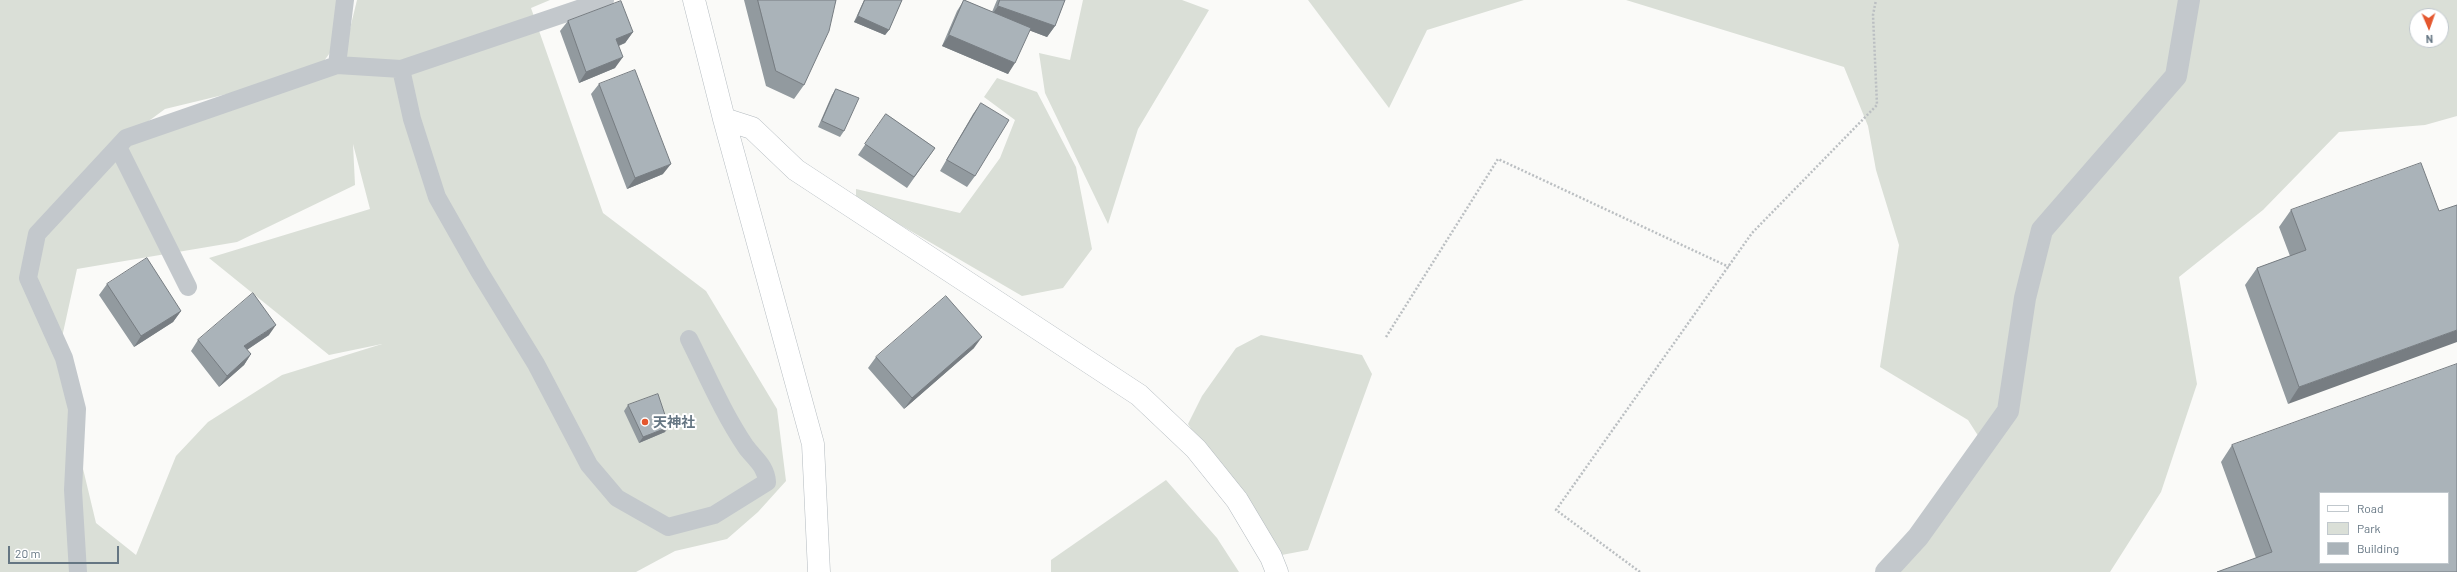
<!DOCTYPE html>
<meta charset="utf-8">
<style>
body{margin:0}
#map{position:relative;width:2457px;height:572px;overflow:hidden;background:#fafaf8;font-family:Barlow,sans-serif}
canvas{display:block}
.legend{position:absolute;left:2319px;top:492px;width:130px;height:72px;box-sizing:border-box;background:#fff;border:1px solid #c1c8cd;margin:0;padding:5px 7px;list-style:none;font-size:12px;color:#657683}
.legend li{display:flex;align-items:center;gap:8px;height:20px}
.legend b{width:20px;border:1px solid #c1c8cd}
.north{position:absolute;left:2409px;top:8px;width:40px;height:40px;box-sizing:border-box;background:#fff;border:1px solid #c1c8cd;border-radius:50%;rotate:178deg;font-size:11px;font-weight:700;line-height:16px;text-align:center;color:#657683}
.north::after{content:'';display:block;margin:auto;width:14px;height:18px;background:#e4572e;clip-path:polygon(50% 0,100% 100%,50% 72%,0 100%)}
.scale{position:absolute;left:8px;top:546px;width:111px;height:18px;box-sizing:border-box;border:2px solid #657683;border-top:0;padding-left:5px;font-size:12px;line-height:14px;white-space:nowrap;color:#657683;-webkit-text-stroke:3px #fff;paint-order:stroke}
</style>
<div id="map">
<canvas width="2457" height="572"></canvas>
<ul class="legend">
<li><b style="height:5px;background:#fff"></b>Road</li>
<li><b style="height:11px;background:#dadfd7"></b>Park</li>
<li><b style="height:11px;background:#aab3b9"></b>Building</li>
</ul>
<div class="north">N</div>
<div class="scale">20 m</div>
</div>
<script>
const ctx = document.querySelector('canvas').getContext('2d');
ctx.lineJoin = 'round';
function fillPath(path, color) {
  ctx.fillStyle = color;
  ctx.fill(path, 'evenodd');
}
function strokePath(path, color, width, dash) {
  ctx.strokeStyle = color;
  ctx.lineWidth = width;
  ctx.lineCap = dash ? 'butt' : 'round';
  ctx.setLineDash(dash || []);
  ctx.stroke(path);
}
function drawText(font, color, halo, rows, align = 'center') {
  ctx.font = font + ' Barlow,"Noto Sans JP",sans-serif';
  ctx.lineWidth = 4;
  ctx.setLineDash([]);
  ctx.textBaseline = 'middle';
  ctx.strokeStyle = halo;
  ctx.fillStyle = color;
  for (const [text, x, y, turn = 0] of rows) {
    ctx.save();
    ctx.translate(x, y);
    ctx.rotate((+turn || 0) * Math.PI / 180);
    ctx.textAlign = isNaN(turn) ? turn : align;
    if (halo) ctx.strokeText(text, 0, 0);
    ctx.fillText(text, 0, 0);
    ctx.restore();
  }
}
const green = new Path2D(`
 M0,0h341l-1,39 -24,33 23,2 18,-74h193l-19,8 72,205 103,78 71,118 9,72 -28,31 -31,27 -52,12 -39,21h-636zM310,74l-183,63 38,-28zM353,144l17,65 -161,49 120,97 53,-11 -100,31 -74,47 -32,34 -40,99 -40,-32 -39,-163 20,-91 160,-27 118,-57z
 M1083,0h99l27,10 -71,119 -30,95 -63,-131 -6,-40 31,7z
 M1308,0h216l-97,30 -38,78z
 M1626,0h831v116l-32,9 -86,7 -76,78 -84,67 18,107 -36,108 -51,80h-226l100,-127 -16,-25 -88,-53 19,-122 -23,-75 -8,-44 -24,-59zM2417,16h24v24h-24z
 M997,78l40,14 39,75 16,82 -29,39 -41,8 -166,-97v-10l104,24 40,-55 15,-38 -31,-23z
 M1261,335l101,20 10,19 -64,176 -37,7 -83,-133 14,-28 34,-48z
 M1166,480l51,58 22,34h-188v-12z`);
const path = new Path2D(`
 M1386,337l112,-178 231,108
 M1640,572l-84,-62 196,-277 125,-128 -4,-90 3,-15`);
const lane = new Path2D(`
 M337,65l8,-65
 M401,69l11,50 25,78 42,74 57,93 53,101 28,33 51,29 46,-12 53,-33c-1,-16 -12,-23 -21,-35 -23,-34 -39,-72 -57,-108
 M118,147l70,140
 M78,572l-5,-82 4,-81 -13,-51 -36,-80 9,-44 89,-96 211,-73 64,4 204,-69`);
const street = new Path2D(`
 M1886,572l32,-35 90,-126 17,-113 17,-68 134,-154 13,-76`);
const secondary = new Path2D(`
 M694,0l30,119 89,325 6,128
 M724,119l28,9 44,42 343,225 57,54 41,51 34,57 6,15`);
const wall = new Path2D(`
 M744,0h92l-32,85 -10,14 -28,-13z
 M864,0h38l-13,30 -4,5 -31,-13z
 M964,0l28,12 5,-12h68l-10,26 -8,11 -18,-7 -21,44 -66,-28 15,-35z
 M568,21l65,11 -8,11 -6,3 -4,22 -36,15 -19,-52z
 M599,84l64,90 -36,15 -36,-95z
 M836,89l8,42 -4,6 -22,-10 14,-32z
 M981,103l-6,73 -8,11 -27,-16 33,-57z
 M886,114l49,34 -28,40 -49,-33z
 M2291,210l148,1 -151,193 -43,-119 12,-17 33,-12 -11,-29z
 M107,284l74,27 -8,11 -39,25 -35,-52z
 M269,335l-22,15 4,4 -7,11 -25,22 -28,-36 7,-11z
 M974,348l-70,61 -36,-41 8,-11z
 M628,405l37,27 -26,11 -15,-32z
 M2232,445l225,127 -201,-14 -35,-96z`);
const shadedWall = new Path2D(`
 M998,6l57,20 -8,11 -56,-21z
 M858,16l31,14 -4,5 -31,-13z
 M633,32l-8,11 -16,6 7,-10z
 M949,35l66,28 -7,11 -66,-28z
 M623,57l-8,11 -36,15 7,-11z
 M671,164l-8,10 -36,15 8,-11z
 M181,311l-8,11 -39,25 7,-11z
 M276,325l-7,10 -33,22 8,-11z
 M2457,330v12l-169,62 11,-17z
 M982,337l-8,11 -70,61 8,-11z
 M251,354l-7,11 -25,22 8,-11z
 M669,427l-4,5 -26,11 4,-6z`);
const building = new Path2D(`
 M758,0h78l-7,31 -25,54 -28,-14z
 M865,0h37l-13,30 -31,-14z
 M964,0l67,28 -16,35 -66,-28z
 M1000,0h65l-10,26 -57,-20z
 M621,1l12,31 -17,7 7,18 -37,15 -18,-51z
 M635,70l36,94 -36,14 -36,-94z
 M836,89l23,9 -15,33 -22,-10z
 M981,103l28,17 -34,56 -28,-16z
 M886,114l49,34 -21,29 -49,-33z
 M2421,163l18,48 18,-6v125l-158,57 -42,-119 49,-18 -15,-40z
 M147,258l34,53 -40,25 -34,-52z
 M253,293l23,32 -32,21 7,8 -24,22 -29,-36z
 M946,296l36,41 -70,61 -36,-41z
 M2457,364v208h-240l55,-20 -40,-107zM2320,493h128v70h-128z
 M658,394l11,33 -26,10 -15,-32z`);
const markers = [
 [645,422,4,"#e4572e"]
];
const poiNames = [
 ["天神社",653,422]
];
fillPath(green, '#dadfd7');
strokePath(secondary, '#b3babf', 23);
strokePath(path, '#bbbfc2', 2.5, [2, 2]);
strokePath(lane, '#c3c8cc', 18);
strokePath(street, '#c3c8cc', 22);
strokePath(secondary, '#fff', 22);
fillPath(wall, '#929a9f');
fillPath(shadedWall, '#777d82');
fillPath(building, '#aab3b9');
strokePath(building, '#777d82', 1);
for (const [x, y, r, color] of markers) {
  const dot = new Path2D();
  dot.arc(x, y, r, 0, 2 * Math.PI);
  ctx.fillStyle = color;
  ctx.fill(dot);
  strokePath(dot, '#fff', 1.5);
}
drawText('bold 14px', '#657683', '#fff', poiNames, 'left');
</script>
